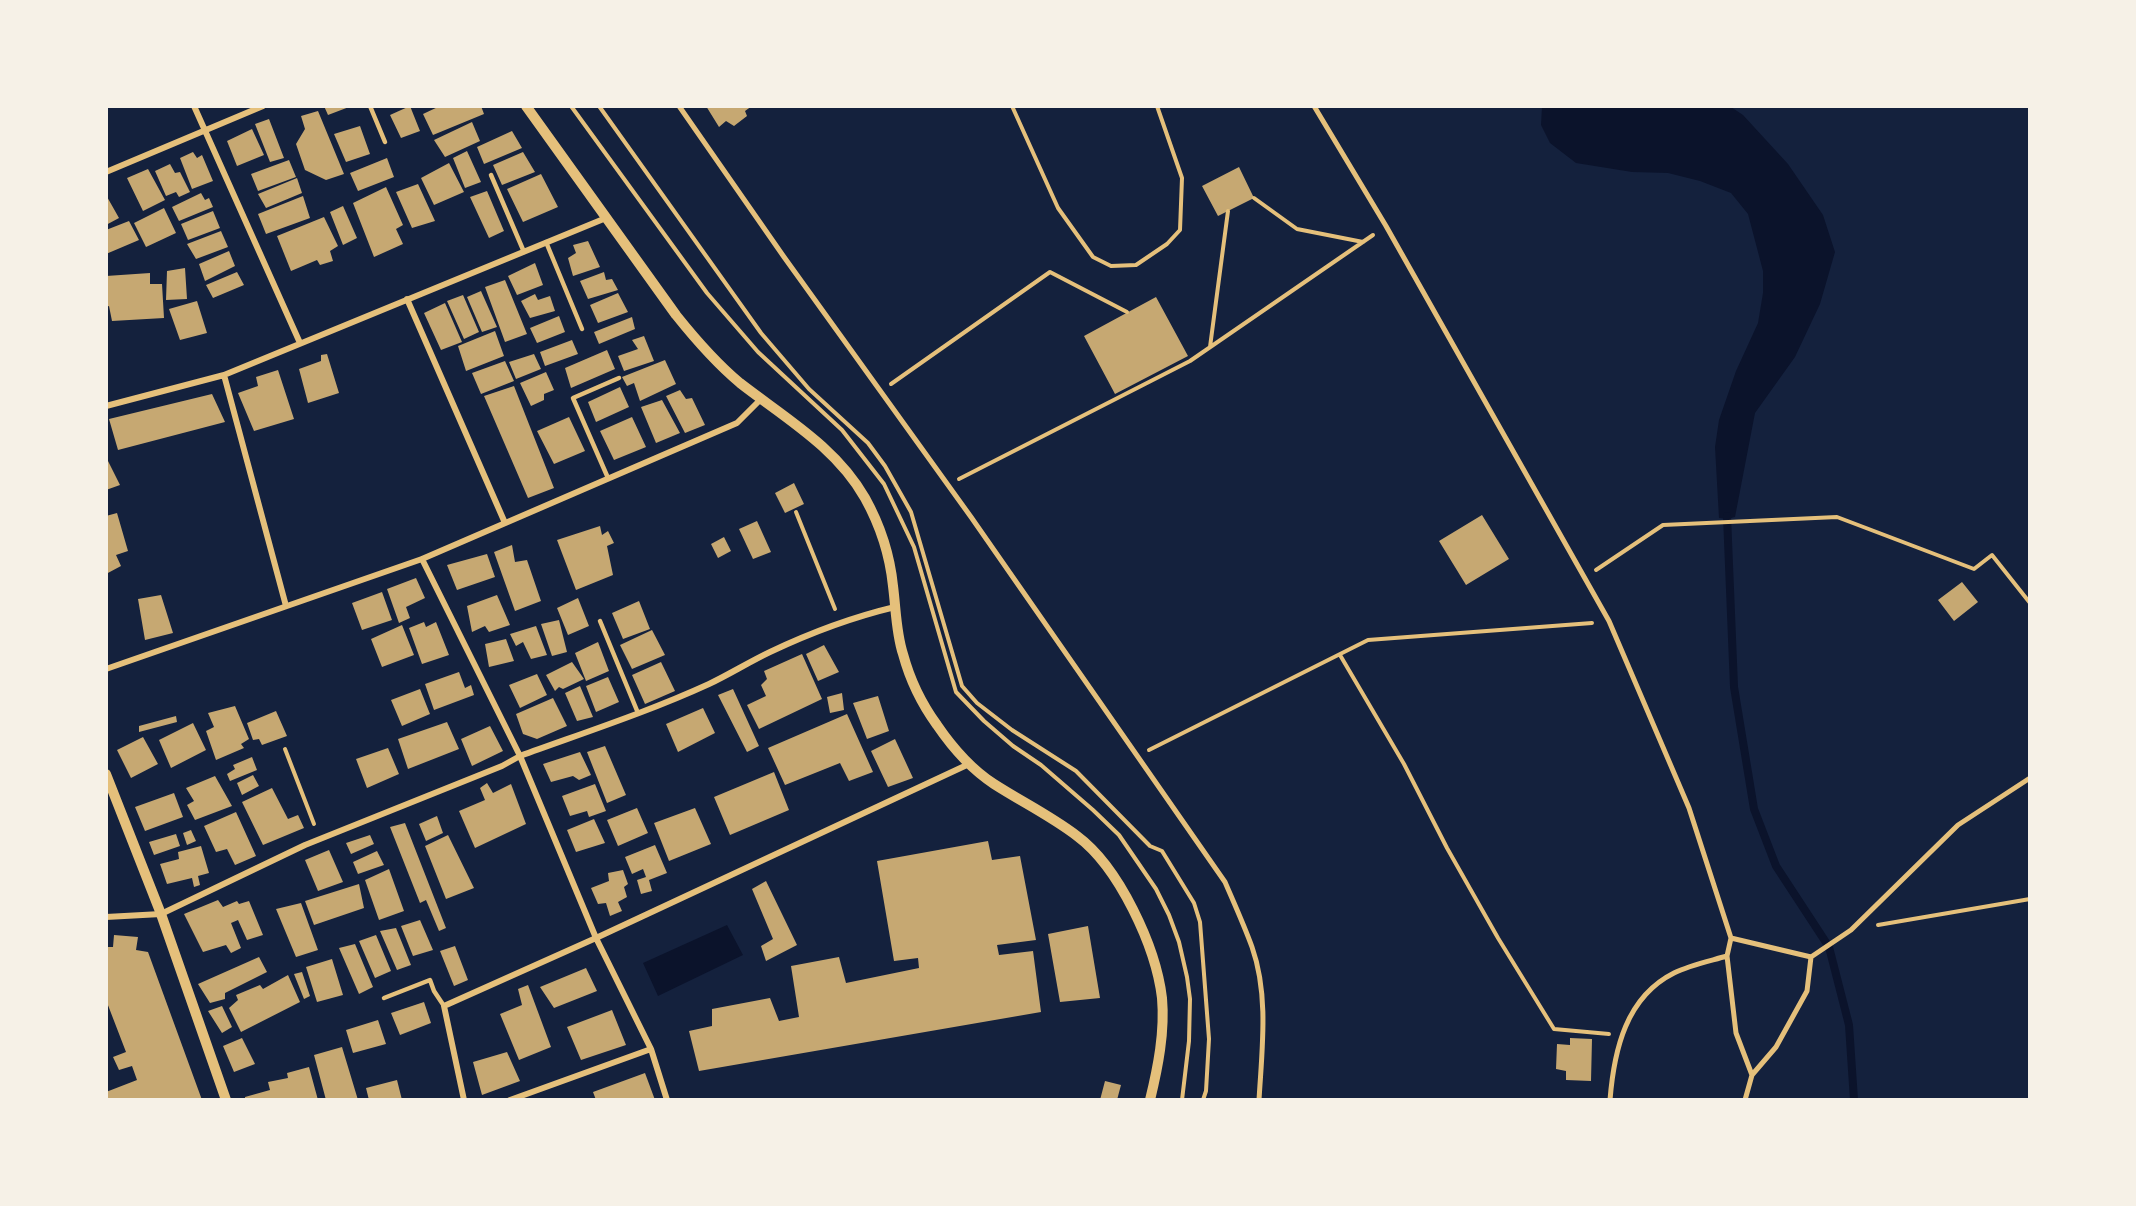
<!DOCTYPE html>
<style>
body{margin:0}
#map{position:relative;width:2136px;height:1206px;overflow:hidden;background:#14213d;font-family:"Fira Sans Condensed",sans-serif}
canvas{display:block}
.frame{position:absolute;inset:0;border:108px solid #f6f1e7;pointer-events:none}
</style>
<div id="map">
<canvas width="2136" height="1206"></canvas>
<div class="frame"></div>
</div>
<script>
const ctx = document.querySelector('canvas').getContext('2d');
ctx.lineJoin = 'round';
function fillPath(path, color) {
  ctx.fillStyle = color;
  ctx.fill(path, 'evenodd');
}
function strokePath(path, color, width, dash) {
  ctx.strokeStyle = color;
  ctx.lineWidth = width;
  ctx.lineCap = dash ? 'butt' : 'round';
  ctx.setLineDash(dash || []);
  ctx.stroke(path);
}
const water = new Path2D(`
 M1542,107h189l12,8 45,49 35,51 12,37 -15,52 -25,53 -40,56 -20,104 -8,2 -8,-1 -4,-71 4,-27 17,-49 22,-48 5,-30v-22l-15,-57 -17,-21 -31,-12 -32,-8 -36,-1 -56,-9 -26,-20 -9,-18z
 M727,925l16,30 -85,41 -15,-33z`);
const stream = new Path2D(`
 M1727,516l7,171 20,122 22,57 53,81 20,78 5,75`);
const building = new Path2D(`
 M324,106h25v1l-21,8z
 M410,106l10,25 -19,7 -11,-23z
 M440,106h41l3,8 -51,21 -10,-21z
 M706,106h46l-7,5 2,5 -13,10 -8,-5 -7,6z
 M318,111l26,63 -18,6 -21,-10 -9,-26 9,-15 -4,-13z
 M269,119l15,39 -14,4 -15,-38z
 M472,122l8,19 -35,16 -11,-17z
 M360,126l10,28 -24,8 -12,-28z
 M252,129l12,26 -27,11 -10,-25z
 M512,131l10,17 -38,16 -7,-17z
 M467,151l14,31 -16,6 -12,-30z
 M193,152l4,6 5,-3 11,26 -21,8 -12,-31z
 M523,152l12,20 -33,13 -9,-20z
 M387,158l7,19 -36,14 -8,-18z
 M289,160l7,17 -38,14 -7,-17z
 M449,163l15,29 -30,13 -13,-27z
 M170,164l5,9 5,-1 10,20 -11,5 -3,-5 -10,4 -11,-25z
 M1239,167l15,31 -36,18 -16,-30z
 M148,169l17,31 -22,11 -16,-33z
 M541,174l17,33 -35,15 -16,-33z
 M297,178l5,15 -36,15 -8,-14z
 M418,184l17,37 -23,7 -16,-36z
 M386,187l17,38 -7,4 7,15 -29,13 -21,-54z
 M487,191l17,40 -15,7 -19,-41z
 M201,193l4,7 4,-2 4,9 -34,14 -7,-14z
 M106,195l13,23 -13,7z
 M303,196l7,22 -44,16 -8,-20z
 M343,206l14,32 -14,7 -13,-33z
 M164,208l12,25 -30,14 -12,-24z
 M213,211l7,17 -32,12 -7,-16z
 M324,217l14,29 -8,5 3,10 -13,4 -3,-5 -26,11 -14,-35z
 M129,221l10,19 -33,14v-24z
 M221,231l7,16 -32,12 -9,-15z
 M588,241l12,26 -27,9 -5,-18 8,-5 -3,-8z
 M229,251l6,15 -30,15 -6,-17z
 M535,263l8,22 -26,10 -9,-19z
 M185,268l2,31 -21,1 1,-29z
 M237,272l7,13 -31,13 -7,-13z
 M604,272l2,8 6,-1 6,11 -30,9 -8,-18z
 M150,273v11h12l2,34 -52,3 -3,-15 -3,1v-31z
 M505,280l22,54 -22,8 -20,-55z
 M481,291l16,36 -15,5 -15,-35z
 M618,293l10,19 -30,11 -8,-18z
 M535,294l3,6 12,-4 5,15 -25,7 -9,-17z
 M463,295l16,37 -15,7 -17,-38z
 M1156,297l32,59 -73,38 -31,-58z
 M197,301l10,32 -27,7 -11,-31z
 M445,303l17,39 -21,8 -17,-37z
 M559,316l6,16 -28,11 -7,-15z
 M632,317l3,12 -36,15 -5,-12z
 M495,331l9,25 -38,15 -8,-25z
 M644,336l10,25 -30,10 -6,-15 20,-7 -6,-9z
 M572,340l6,14 -33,12 -5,-14z
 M607,350l8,19 -44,19 -6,-20z
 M327,354l12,39 -31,10 -9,-34 22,-8v-6z
 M534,354l7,15 -25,10 -7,-17z
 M665,360l11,24 -36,17 -6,-18 -7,3 -5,-9z
 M505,361l9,20 -33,13 -9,-21z
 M278,370l16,49 -40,12 -16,-38 20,-7 -2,-9z
 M546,372l8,18 -10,4v6l-13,6 -11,-23z
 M514,386l40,102 -26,10 -44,-102z
 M620,387l9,20 -33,15 -8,-20z
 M680,390l6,9 6,-1 13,27 -20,8 -19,-37z
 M212,394l13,28 -107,28 -9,-31z
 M662,400l18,33 -24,10 -15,-36z
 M569,417l16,34 -31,13 -17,-33z
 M632,417l14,30 -32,13 -14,-29z
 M106,457l14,28 -14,5z
 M794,483l10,21 -19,9 -10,-20z
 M117,513l11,38 -12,4 5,11 -15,8v-58z
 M1482,515l27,44 -43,26 -27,-44z
 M757,521l14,31 -18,7 -14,-30z
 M600,526l2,9 6,-4 6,12 -7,3 6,29 -37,15 -19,-50z
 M724,537l7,14 -13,7 -7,-14z
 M512,545l3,17 12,-2 14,41 -26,10 -21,-59z
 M487,554l8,23 -38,13 -10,-25z
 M416,578l9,20 -19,9 4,11 -11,5 -12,-34z
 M1962,582l16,20 -24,19 -16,-21z
 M382,592l10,28 -30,10 -10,-27z
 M161,595l12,38 -28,7 -7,-41z
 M497,595l13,30 -21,7 -4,-6 -13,6 -5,-26z
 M578,598l11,28 -21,9 -11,-27z
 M639,601l11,28 -27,10 -11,-26z
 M559,620l8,32 -15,4 -11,-32z
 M424,622l2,5 10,-5 13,33 -27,9 -13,-36z
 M402,625l12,30 -32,12 -11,-28z
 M536,626l11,29 -16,4 -8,-17 -7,4 -6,-12z
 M652,630l13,25 -33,14 -12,-24z
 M506,639l8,22 -25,6 -4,-23z
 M598,642l11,29 -23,10 -11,-28z
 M824,645l15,27 -21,9 -12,-27z
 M802,654l20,45 -63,30 -12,-24 19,-9 -5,-11 6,-6 -3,-8z
 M572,662l12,17 -21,10 -4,-2 -4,4 -9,-16z
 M661,662l14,29 -30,13 -13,-29z
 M459,672l6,16 6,-3 3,10 -40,15 -9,-26z
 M537,674l10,21 -27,13 -11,-23z
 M608,677l11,25 -23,10 -10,-26z
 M580,686l13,31 -16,4 -12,-28z
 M420,689l10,25 -28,12 -11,-26z
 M733,689l26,57 -12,6 -29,-57z
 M842,693l2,17 -14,3 -3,-16z
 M878,696l11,35 -22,8 -14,-36z
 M553,698l14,28 -30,13 -14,-5 -7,-20z
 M235,706l14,33 -8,5 3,4 -28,12 -10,-29 8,-4 -6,-14z
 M703,708l12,25 -37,19 -12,-28z
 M276,711l11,25 -25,9 -3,-6 -6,1 -6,-17z
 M847,714l26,58 -24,9 -9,-18 -55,22 -17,-37z
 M176,716l1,6 -38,10v-6z
 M447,722l12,27 -51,20 -10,-30z
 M193,723l13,27 -35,18 -12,-28z
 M490,726l13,25 -31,15 -11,-27z
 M143,737l15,27 -27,14 -14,-28z
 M895,739l18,39 -25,9 -17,-36z
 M605,746l21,49 -19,8 -20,-51z
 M388,748l11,26 -32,14 -11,-29z
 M580,752l11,23 -12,5 -6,-4 -22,6 -8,-18z
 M252,757l5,13 -27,11 -3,-7 8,-5 -2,-4z
 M774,772l15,38 -59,25 -16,-38z
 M253,775l6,11 -17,9 -5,-12z
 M215,776l17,30 -37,14 -8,-15 7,-4 -8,-13z
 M487,783l6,10 18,-9 15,40 -51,24 -16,-37 26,-11 -5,-12z
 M595,784l11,27 -17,6 -2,-6 -17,5 -8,-20z
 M272,788l16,31 10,-4 6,13 -41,17 -21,-43z
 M174,793l9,24 -38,14 -10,-24z
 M637,808l11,25 -30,13 -11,-26z
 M695,808l16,36 -42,17 -15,-38z
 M236,812l20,44 -21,9 -8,-16 -11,3 -12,-26z
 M437,816l6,17 -17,8 -7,-17z
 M594,819l11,24 -29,9 -9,-22z
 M405,823l41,105 -7,3 -13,-31 -6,3 -30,-76z
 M191,830l5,11 -9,4 -4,-12z
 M176,834l4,12 -26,9 -5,-13z
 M370,835l4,9 -23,10 -5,-11z
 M448,835l26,53 -28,11 -21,-53z
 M988,841l4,19 28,-4 16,84 -39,5 2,10 34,-4 8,61 -342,59 -10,-40 23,-5v-17l58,-11 9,23 20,-4 -8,-51 48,-9 7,26 73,-15 -1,-10 -24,3 -17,-100z
 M655,845l12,28 -18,7 3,11 -11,3 -4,-14 9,-3 -3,-8 -11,5 -7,-17z
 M201,846l8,27 -11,3 2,9 -6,2 -2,-9 -25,6 -7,-20 19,-5 -1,-7z
 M329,850l14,32 -25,9 -13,-31z
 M377,851l7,14 -26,9 -5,-12z
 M389,869l15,42 -25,9 -14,-40z
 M623,870l5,14 -4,3 3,10 -9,5 4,9 -12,5 -4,-13 -8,1 -7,-16 18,-7 -1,-8z
 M766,881l31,64 -31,16 -5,-15 12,-7 -21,-50z
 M359,884l5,24 -50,17 -9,-24z
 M218,900l5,7 14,-6 2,3 10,-3 14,34 -16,5 -9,-20 -7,3 10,25 -10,5 -5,-8 -23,7 -19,-38z
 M301,903l17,47 -22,7 -20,-48z
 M420,920l13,30 -20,6 -12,-30z
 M1088,926l12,72 -40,4 -12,-68z
 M396,928l15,37 -14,5 -17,-39z
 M114,935l24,2 -2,13 12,2 54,148h-96v-8l31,-12 -5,-14 -13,4 -6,-13 13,-5 -20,-52v-53h7z
 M376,935l15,36 -16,7 -16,-37z
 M355,944l18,43 -14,7 -20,-46z
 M455,946l13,34 -14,6 -14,-35z
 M259,957l8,15 -42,21v6l-15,4 -12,-19z
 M332,959l11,36 -26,7 -11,-35z
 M586,968l11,23 -43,17 -14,-21z
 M302,972l8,24 -6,3 -10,-25z
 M288,975l12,27 -59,30 -12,-24 9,-8 -2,-5 24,-10 3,4z
 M528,985l23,62 -32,13 -19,-46 22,-9 -4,-16z
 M424,1002l7,21 -31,12 -9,-22z
 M222,1006l10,21 -10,6 -14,-22z
 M612,1010l14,35 -45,15 -14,-33z
 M378,1020l8,24 -33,9 -7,-23z
 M242,1038l13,26 -21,8 -11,-26z
 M1570,1038l22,1 -1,42 -25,-1v-9l-10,-2 1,-25 13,1z
 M342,1047l16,53h-32l-12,-45z
 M507,1052l13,29 -38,14 -9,-33z
 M309,1067l9,33h-73v-3l25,-7 -2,-8 20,-4 -1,-5z
 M645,1073l10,27h-59l-3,-8z
 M397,1080l5,20h-33l-3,-12z
 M1105,1081l16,4 -4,15h-17z`);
const path = new Path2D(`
 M571,106l136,187 51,59 84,78 42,54 30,63 42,145 28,29 29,25 28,19 52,45 26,25 37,54 13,26 10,27 8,35 3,22 -1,42 -7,59
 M599,106l162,227 48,56 59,54 17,23 26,46 51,174 15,17 35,27 64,41 74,75 12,5 32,52 6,19 9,117 -3,52 -3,9
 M1012,106l46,102 35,49 18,9 25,-1 31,-21 13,-14 2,-52 -25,-72
 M1254,198l43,31 66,13
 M1210,347l18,-136
 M891,384l159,-112 77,40
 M959,479l231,-118 183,-126
 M796,512l39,97
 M1596,570l67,-45 174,-8 137,52 18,-14 38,48
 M1340,655l64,109 43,84 51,90 56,91 55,5
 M285,749l29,75
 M1149,750l219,-110 224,-17
 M1878,925l152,-26`);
const service = new Path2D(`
 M370,106l15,36
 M491,175l33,77
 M546,242l36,87
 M608,478l-35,-80 46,-20
 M600,621l38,92
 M384,998l46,-18 4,11 10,15`);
const pedestrian = new Path2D(`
 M679,106l105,151 187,260 254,365c9,21 19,43 27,65 17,48 10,102 7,153
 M1314,106l72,120 223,395 80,187 42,130 -4,18 9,77 16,42
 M1731,938l80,19
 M1610,1100c4,-50 16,-103 64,-127 16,-8 36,-12 53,-17
 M1745,1100l7,-25 24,-28 31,-56 4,-34 40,-27 107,-105 72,-47`);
const minor = new Path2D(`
 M194,106l106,237
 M106,172l157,-66
 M407,299l98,224
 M224,375l62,231
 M106,406l118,-31 382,-157
 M422,559l98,197 76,182 55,111 16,51
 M106,669l316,-110 315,-136 24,-24
 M106,917l55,-3 144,-69 197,-79 18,-10c63,-23 128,-44 189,-72 21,-10 40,-22 61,-32 40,-19 83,-35 125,-45
 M464,1100l-20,-94 152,-68 373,-174
 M510,1100l141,-51`);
const tertiary = new Path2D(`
 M526,106l150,209c20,25 40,48 64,68 45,35 96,64 125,115 15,27 25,58 28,88 3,23 3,47 10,68 7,26 18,49 34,71 15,22 34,44 57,59 28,18 57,32 83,52 42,31 79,111 85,162 3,34 -4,69 -12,102
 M106,774l55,140 65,186`);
fillPath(water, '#0b132b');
strokePath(stream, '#0b132b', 8);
fillPath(building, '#c6a872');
strokePath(path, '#e5c07b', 4);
strokePath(service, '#e5c07b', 4.5);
strokePath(pedestrian, '#e5c07b', 5);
strokePath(minor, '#e5c07b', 6);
strokePath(tertiary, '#e5c07b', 10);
</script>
